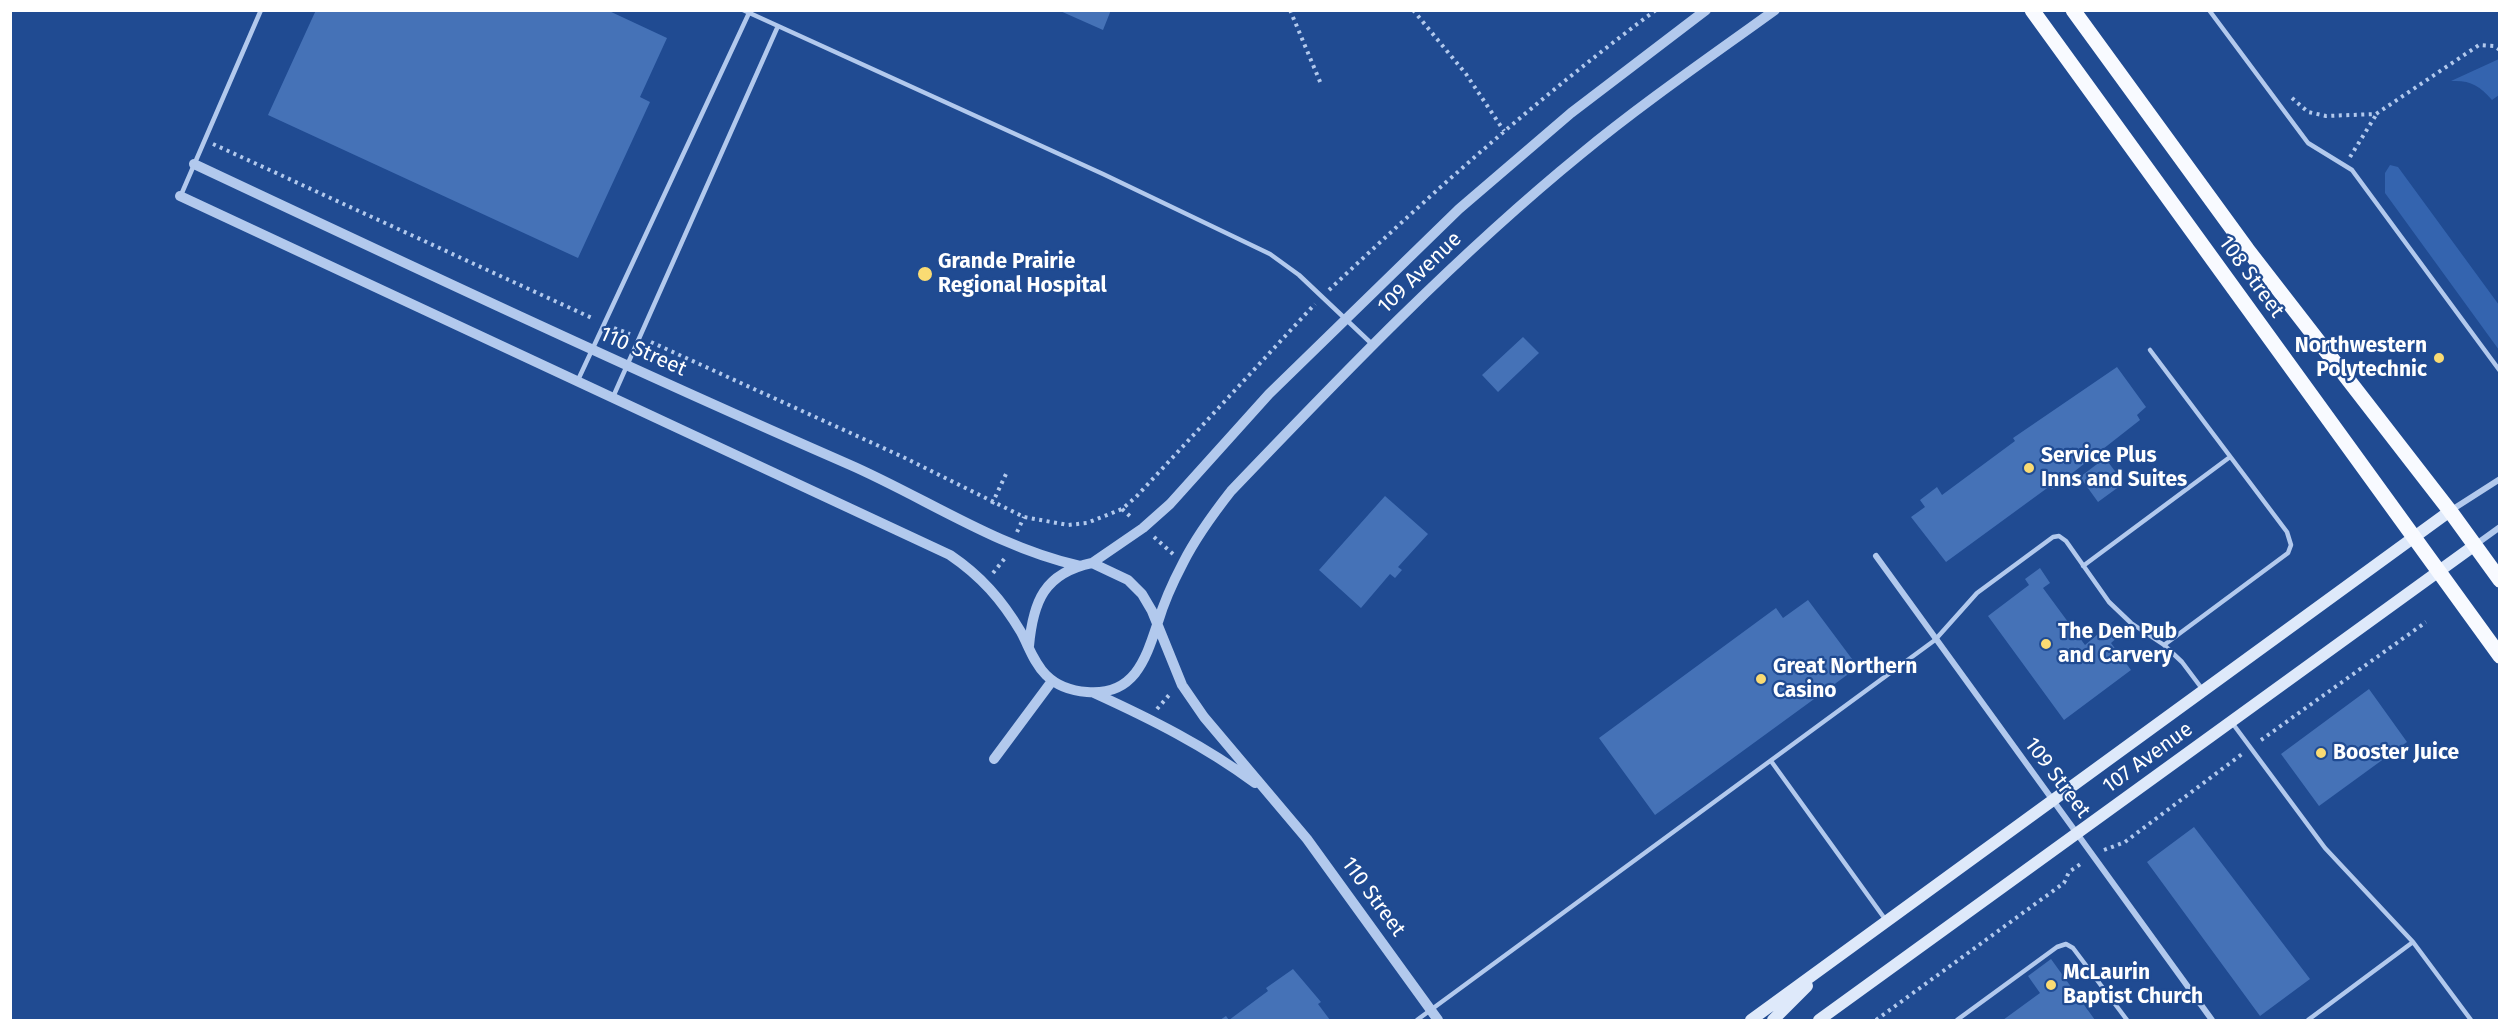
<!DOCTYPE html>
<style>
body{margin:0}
#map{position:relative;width:2510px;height:1031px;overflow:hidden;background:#204b92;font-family:"Fira Sans",sans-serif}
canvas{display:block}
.frame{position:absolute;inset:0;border:12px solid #fff;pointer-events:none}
</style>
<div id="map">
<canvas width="2510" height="1031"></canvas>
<div class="frame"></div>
</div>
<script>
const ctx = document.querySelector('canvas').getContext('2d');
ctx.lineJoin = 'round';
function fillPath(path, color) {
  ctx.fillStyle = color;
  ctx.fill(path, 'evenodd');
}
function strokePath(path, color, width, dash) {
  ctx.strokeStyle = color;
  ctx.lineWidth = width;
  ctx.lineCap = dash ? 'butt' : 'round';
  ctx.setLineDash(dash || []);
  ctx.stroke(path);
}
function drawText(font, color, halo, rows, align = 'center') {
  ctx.font = font + ' "Fira Sans",sans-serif';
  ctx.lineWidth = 4.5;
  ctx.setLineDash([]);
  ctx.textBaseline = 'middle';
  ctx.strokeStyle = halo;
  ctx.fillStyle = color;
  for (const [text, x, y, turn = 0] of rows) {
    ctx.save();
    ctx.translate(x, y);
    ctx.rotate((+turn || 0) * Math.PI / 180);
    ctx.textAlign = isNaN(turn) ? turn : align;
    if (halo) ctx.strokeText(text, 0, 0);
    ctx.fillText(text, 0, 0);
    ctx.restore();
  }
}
const green = new Path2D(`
 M2499,59v36l-7,5c-13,-15 -22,-20 -41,-19z
 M2390,165l8,2 101,138v45l-114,-157v-20z`);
const building = new Path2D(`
 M316,10h291l60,28 -27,59 10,5 -72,156 -310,-143z
 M1058,10h53l-8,20z
 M1523,337l16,16 -41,39 -16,-17z
 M2117,367l29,40 -9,8 3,5 -88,69 -2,-3 -104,76 -35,-45 14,-10 -5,-7 17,-13 5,8 73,-54 -2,-3z
 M2105,458l19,25 -26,19 -18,-25z
 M1385,496l43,38 -30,33 4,3 -7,8 -5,-4 -29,34 -42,-38z
 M2040,568l10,15 -7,5 42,57 25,-21 9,12 -8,7 20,27 -67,50 -76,-104 41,-31 -4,-6z
 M1808,600l50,67 -203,148 -56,-77 177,-130 7,10z
 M2369,689l38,53 -88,64 -38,-52z
 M2194,827l116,152 -50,37 -113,-154z
 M2051,959l44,61h-92l37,-27 -12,-17z
 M1293,969l28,33 -3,2 12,16h-110l6,-4 3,4 39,-29 -2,-3z`);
const path = new Path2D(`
 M1290,10l31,74
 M1413,10l53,64 38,57
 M2292,98l16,14 18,4 50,-2 103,-69 15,1 6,4
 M213,144l381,175
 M2350,157l26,-42
 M1329,290c105,-99 211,-194 327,-280
 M614,328l16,6
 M651,342l252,115 121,60 44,8 19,-2 35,-14 14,-12 179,-193
 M992,504l14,-30
 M1122,509l10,9
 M1017,532l7,-15
 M1154,537l19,17
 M993,573l12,-15
 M1157,709l13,-15
 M2261,740l165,-118
 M2104,850l21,-8 117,-88
 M1876,1020l188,-137 5,-11 13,-9`);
const service = new Path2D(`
 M743,10l360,164 167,80 29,21 74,70
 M2209,10l99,133 44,27 148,201
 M181,195l80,-185
 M2150,350l137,182 4,13 -3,8 -124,92
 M578,380l171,-367
 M613,397l165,-371
 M2083,566l147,-109
 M2233,724l92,124 88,94 -105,78
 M1771,761l114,158
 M2413,942l58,78
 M1417,1020l518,-380 42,-47 76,-56 6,-1 7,5 43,61 22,21 33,22 18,17 21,28
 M1957,1020l100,-73 9,-3 7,4 54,72`);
const minor = new Path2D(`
 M2450,511l50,-32
 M2475,545l25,-18
 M1876,556l336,464`);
const tertiary = new Path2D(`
 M194,164c217,102 434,204 654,300 76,33 150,84 232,102
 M180,196l770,359c31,21 52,45 71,77 8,15 13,31 25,43 11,11 26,16 41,17 48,4 59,-34 71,-70 6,-20 15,-40 25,-59 13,-26 30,-49 48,-72 112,-117 225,-235 350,-337 62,-51 129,-97 194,-144
 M1092,563l51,-35 27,-24 99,-110 190,-185 112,-96 135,-103
 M1029,646c4,-44 15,-73 63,-83l36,17 14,14 10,17 30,74 22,32 103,122 131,181
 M1094,693c57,26 111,53 161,90
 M994,759l58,-78`);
const secondary = new Path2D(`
 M1751,1020l699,-509
 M1773,1020l34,-34
 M1819,1020l656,-475`);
const primary = new Path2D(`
 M2032,10l468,646
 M2073,10l174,239 203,262 50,69`);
const markers = [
 [925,274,8,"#fadb73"],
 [2439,358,6,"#fadb73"],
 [2029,468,6,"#fadb73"],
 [2046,644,6,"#fadb73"],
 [1761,679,6,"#fadb73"],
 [2321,753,6,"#fadb73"],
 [2051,985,6,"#fadb73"]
];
const poiNames = [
 ["Grande Prairie",938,262],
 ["Regional Hospital",938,286],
 ["Northwestern",2427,346,"right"],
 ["Polytechnic",2427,370,"right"],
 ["Service Plus",2041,456],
 ["Inns and Suites",2041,480],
 ["The Den Pub",2058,632],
 ["and Carvery",2058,656],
 ["Great Northern",1773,667],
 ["Casino",1773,691],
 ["Booster Juice",2333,753],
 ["McLaurin",2063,973],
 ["Baptist Church",2063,997]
];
const streetNames = [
 ["109 Avenue",1420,273,-44],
 ["108 Street",2251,277,54],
 ["110 Street",643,352,24],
 ["107 Avenue",2148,758,-36],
 ["109 Street",2057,778,53],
 ["110 Street",1373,897,54]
];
fillPath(green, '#3464af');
fillPath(building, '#4572b7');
strokePath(path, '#b2c9ed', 4, [3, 4.5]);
strokePath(service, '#b2c9ed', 4.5);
strokePath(minor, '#b2c9ed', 6);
strokePath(tertiary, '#b2c9ed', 10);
strokePath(secondary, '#dee9fa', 12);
strokePath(primary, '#f8faff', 15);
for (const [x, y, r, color] of markers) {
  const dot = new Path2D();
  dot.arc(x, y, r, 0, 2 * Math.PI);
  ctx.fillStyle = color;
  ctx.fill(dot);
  strokePath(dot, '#204b92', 2);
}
drawText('bold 21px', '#fff', '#204b92', poiNames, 'left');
drawText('21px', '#fff', '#204b92', streetNames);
</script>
